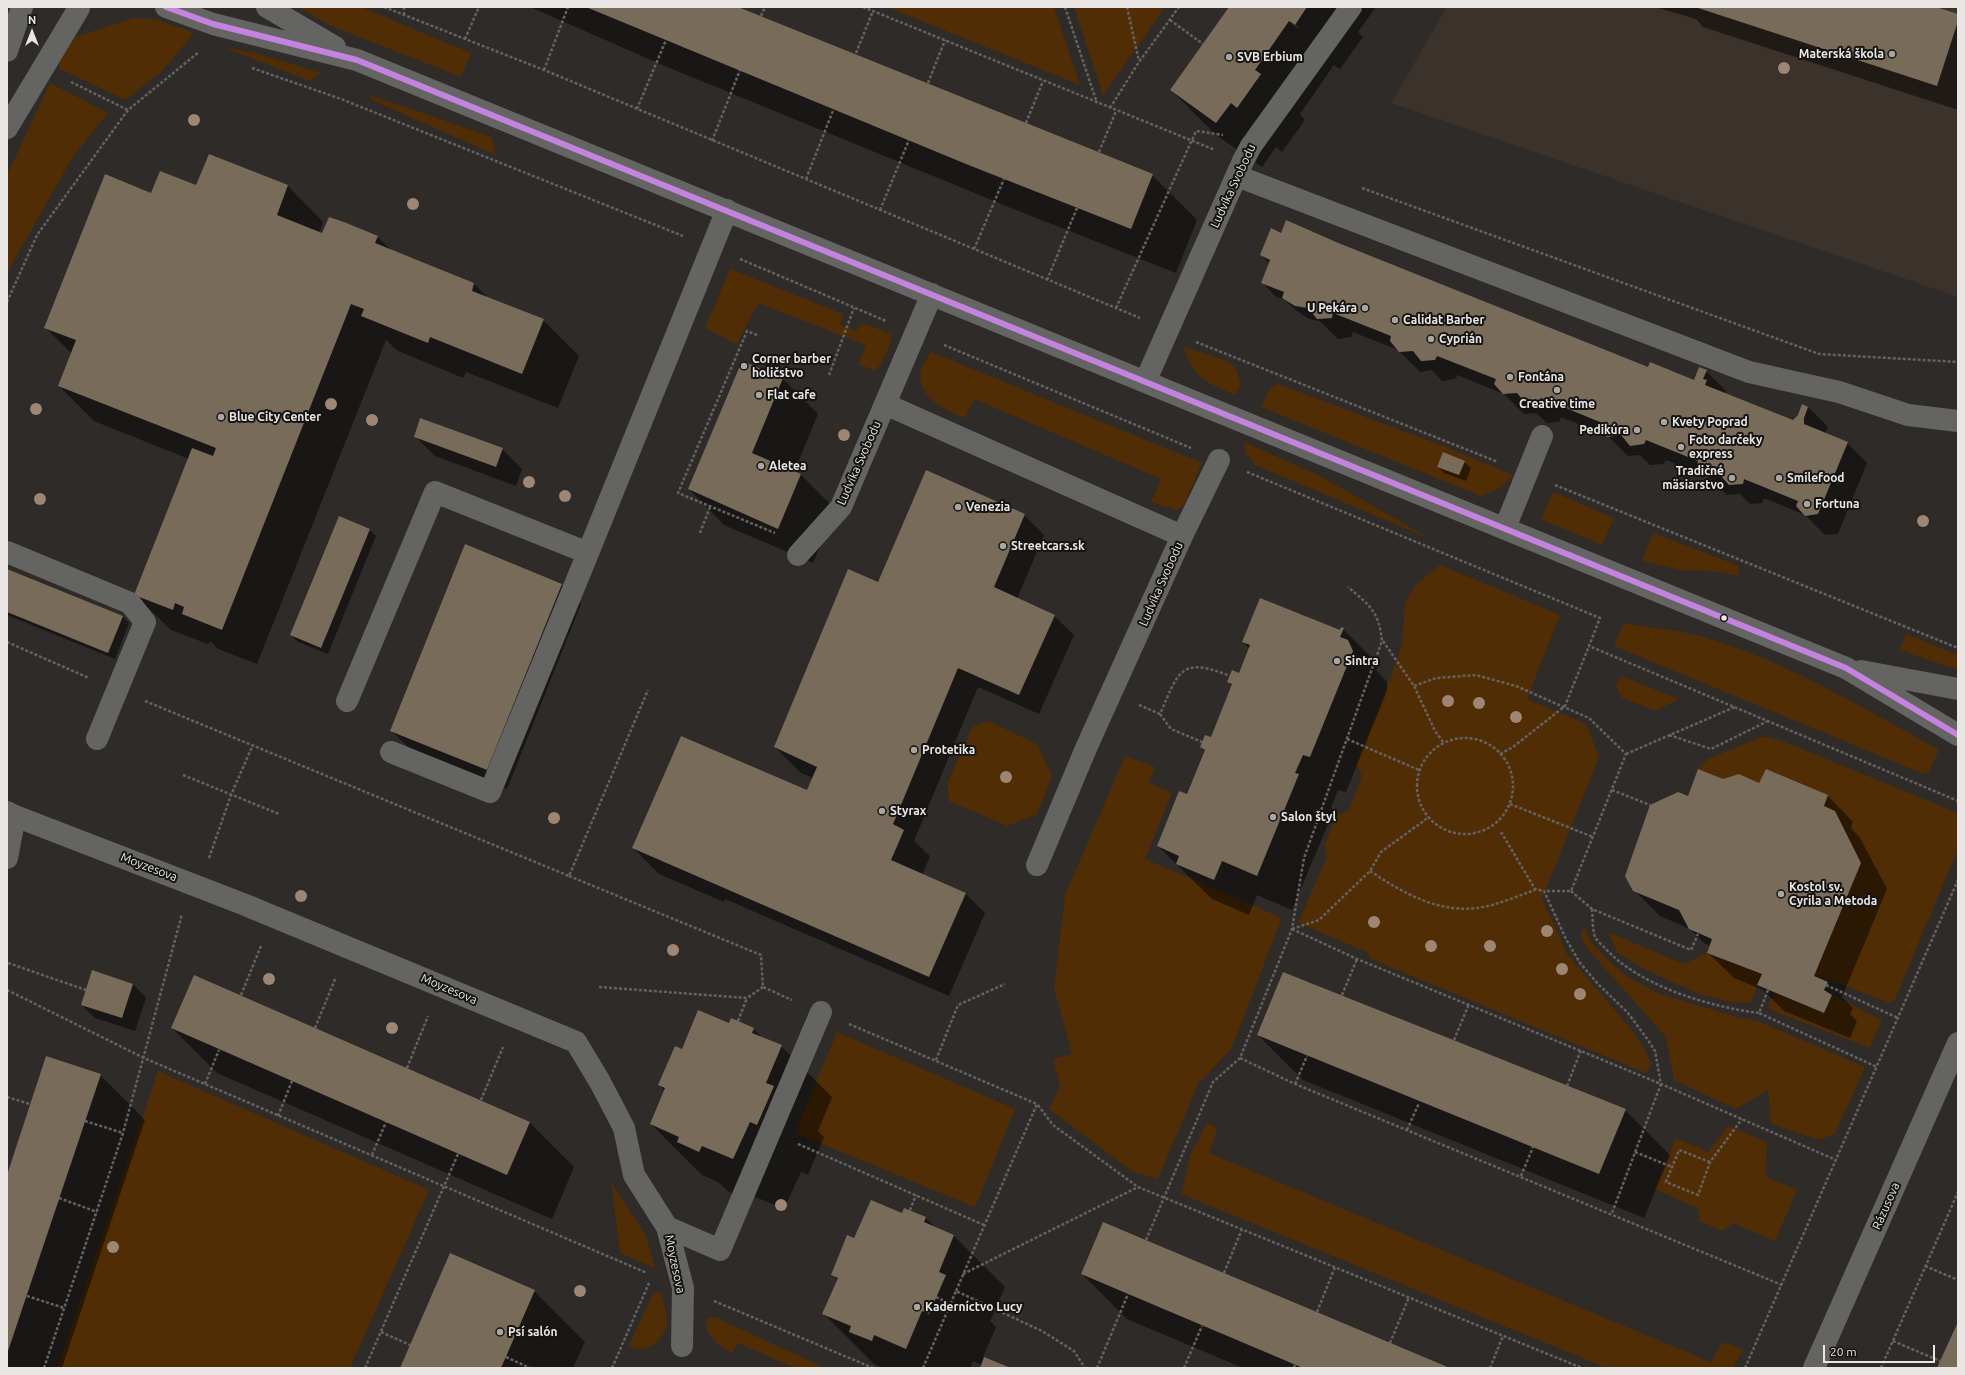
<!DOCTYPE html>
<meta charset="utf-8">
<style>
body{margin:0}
#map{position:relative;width:1965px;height:1375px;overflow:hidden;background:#2e2b29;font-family:Ubuntu,sans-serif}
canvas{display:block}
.frame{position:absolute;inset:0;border:8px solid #e9e6e4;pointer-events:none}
.north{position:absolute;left:12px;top:12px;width:40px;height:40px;-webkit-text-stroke:3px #161413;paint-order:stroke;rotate:0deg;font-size:11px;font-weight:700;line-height:16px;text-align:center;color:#e9e6e4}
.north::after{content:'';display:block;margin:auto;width:14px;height:18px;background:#e9e6e4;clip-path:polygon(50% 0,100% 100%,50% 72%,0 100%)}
.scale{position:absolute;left:1823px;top:1345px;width:112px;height:18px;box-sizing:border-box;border:2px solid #e9e6e4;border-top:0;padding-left:5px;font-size:12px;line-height:14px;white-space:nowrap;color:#e9e6e4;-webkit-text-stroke:3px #161413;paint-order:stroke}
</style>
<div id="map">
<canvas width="1965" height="1375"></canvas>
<div class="frame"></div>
<div class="north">N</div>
<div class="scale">20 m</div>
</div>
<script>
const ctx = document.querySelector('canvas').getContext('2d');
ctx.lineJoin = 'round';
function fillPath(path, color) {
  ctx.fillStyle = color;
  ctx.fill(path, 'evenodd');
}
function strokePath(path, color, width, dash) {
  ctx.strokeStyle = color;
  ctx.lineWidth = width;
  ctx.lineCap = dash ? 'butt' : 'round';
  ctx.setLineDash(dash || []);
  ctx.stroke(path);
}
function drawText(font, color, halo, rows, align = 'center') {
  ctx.font = font + ' Ubuntu,sans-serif';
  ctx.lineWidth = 4;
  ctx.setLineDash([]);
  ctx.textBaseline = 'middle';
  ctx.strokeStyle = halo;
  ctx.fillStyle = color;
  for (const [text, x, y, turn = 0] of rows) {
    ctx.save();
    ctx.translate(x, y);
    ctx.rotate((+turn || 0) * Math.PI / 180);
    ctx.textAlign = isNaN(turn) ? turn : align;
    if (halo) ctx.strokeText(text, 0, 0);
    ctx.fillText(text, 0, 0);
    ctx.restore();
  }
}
const built = new Path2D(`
 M1447,7h511v290l-567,-194z`);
const green = new Path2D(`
 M298,7h63l110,46 -10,24 -132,-52z
 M887,7h167l26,78z
 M1074,7h91l-62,88z
 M134,18l22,1 38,14 -31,37 -37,30 -66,-31 -2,-7 17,-25z
 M222,47l29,5 71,21 -12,8z
 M50,83l58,30 -36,45 -65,115v-98z
 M370,95l122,42 4,18 -124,-55z
 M730,269l113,45 -3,11 16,6 6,-8 30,11 -5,19 -11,18 -18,-7 8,-19 -108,-42 -21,41 -32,-16z
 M1184,347l43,14 8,6 6,17 -5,11c-27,-11 -44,-17 -52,-48z
 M931,352l271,111 -18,42 -8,5 -25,-8 10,-23 -187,-80 -9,19c-21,-8 -50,-22 -44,-49 2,-6 7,-11 10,-17z
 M1278,384l170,64 65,27 -13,13 -19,8 -220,-89 9,-19z
 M1244,442l76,34 111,63 -176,-74 -8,-10z
 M1553,492l61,26 -12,27 -61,-26z
 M1653,533l86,33 -2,10 -16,-4 -41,-2 -38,-9z
 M1440,565l120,50 -33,84 59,25 13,33 -57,141 25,56 63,74 14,20 7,15 -5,10 -275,-114 -4,-7 -69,-29 29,-66 -2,-12 11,-29 13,-6 13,-34 -6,-12 37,-93 9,-27 3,-41 10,-18z
 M1624,623c26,5 55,7 80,14 84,25 160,71 235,113l-10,22 -5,2 -310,-128z
 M1906,634l52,21v15l-58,-20z
 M1621,676l58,23 -23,12 -34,-13 -6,-12z
 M988,721l49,23 15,32 -15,38 -30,12 -58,-25 -2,-17 25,-57z
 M1764,736l21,6 173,71v36l-63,150 -5,4 -60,-23 -16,-4 47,-113 -26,-52 -11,-5 4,-11 -62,-26 -7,14 -20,-9 -14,6 -27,-11 10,-10z
 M1125,756l30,11 -6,16 23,9 -27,67 137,59 -51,131 -33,35 -40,95 -25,-7 -84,-63 11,-23 -7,-27 19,-5 -18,-66 11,-93z
 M1585,927l6,15 17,18 17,15 32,18 79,24 22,4 107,46 -30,67 -16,6 -48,-16 -3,-34 -32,19 -62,-29 -8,-43 -80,-90c-4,-7 -8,-13 -1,-20z
 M1608,932l76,32 23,-11 55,21 -11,28 -15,1 -37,-9 -55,-25 -27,-17z
 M1775,993l49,20 8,-18 50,25 -12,28 -99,-38 -3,-7z
 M837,1032l178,77 -40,98 -180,-74z
 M158,1071l271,119 -79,178h-293z
 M1206,1123l10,4v6l-7,20 502,209 12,-20 20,7 -10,19h-126l-426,-174 11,-45 6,-7z
 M1728,1126l39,16 -1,35 31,13 -22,51 -42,-18 -10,8 -24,-10 -1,-13 -44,-19 22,-51 32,14z
 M611,1182l35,54 9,32 -35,-15z
 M658,1291l3,2c2,9 6,20 6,28 0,17 -22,37 -38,24l24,-51z
 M711,1317l6,1 108,50h-30l-57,-25 -6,10c-12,-7 -29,-17 -25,-34z`);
const shadow = new Path2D(`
 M530,7h206l416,168 45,45 -21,53 -165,-65 -346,-142z
 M1230,7h146l-18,25 5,5 -23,32 -6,-4 -34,49 5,6 -23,32 -6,-5 -14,20 -46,-32 -45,-45zM1293,23l6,4 -1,1 -5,-3z
 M1655,7h278l25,8v95l-255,-83 -7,-8z
 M209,156l79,30 35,36 -4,11 59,4 14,14 82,33 14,14 55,22 36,36 -21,52 -92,-36 -3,6 -65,-27 -12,-11 -129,324 -39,-15 -8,-8 -2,3 -37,-14 -36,-35 54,-136 -95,-38 -35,-35 12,-33 -26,-26 107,-133 45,-7z
 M1282,234l53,8 314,127 45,13 12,-11 20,20 -1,3 68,27 15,-14 20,20 -3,7 22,9 20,20 -29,71 -13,1 -20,-20 -41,-17 -2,5 -12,1 -10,-10 -13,1 -20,-19 -41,-16 -3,4 -13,1 -10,-10 -12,1 -20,-20 -47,-19 -2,5 -12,1 -11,-10 -12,1 -20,-20 -47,-19 -2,4 -13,2 -10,-11 -12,2 -22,-22 -45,-18 -2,5 -13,2 -18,-18 -11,-2 -12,-8 -12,-11 -10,-4 -13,-14 7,-19 -8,-8z
 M783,379l35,35 -24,58 7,3 35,35 -23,53 -89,-38 -35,-36z
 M415,436l87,13 20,20 -6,17 -81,-30z
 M1464,462l7,6 -5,13 -22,-8 -6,-6z
 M1024,515l20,20 -27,64 37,17 20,19 -35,79 -61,-27 -64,154 16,15 -8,19 43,18 20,20 -36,83 -224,-97 -1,3 -65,-28 -26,-26 175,-57 5,-13 -12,-5 -26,-26 103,-164z
 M340,517l30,13 6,6 -48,118 -30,-12 -7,-7z
 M7,570l116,47 6,6 -14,36 -108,-44z
 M561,584l20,20 -74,185 -96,-39 -20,-20z
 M1343,629l36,36 -3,5 11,12v9l-41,101 -8,-2 -7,18 3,2 -42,100 -35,-15 -8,20 -37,-16 -54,-53 29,-51 18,-43 -4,-5 11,-8 21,-53 -5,-4 12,-8 10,-25 -7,-7 97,-10z
 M1767,770l61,26 25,26 -2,6 9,10 27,51 -45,108 11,11 -3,6 7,7 -7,17 -66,-27 -21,-21 -29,-12 -26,-25 3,-7 -7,-3 -14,-14 -30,-13 -26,-26 54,-93 35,-17 37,4z
 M133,984l13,14 -11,33 -40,-13 -13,-13z
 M730,1025l23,4 10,9 18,8 51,51 -14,34 6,6 -16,38 -7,-3 -17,37 -31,-13 -3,6 -21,-10 -11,-10 -16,-7 -51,-51 14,-33 -6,-6 24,-35z
 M172,1028l358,95 44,44 -22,52 -335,-146z
 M1258,1035l367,75 45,45 -26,63 -341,-138z
 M100,1075l45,45 -83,248h-55v-190z
 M902,1214l24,4 10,10 18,8 51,51 -15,34 6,6 -13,30 26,11h-28l1,-3 -9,-4 -3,7h-87l-9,-4 -51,-51 15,-33 -6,-5 23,-35z
 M1082,1274l365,94h-204l-116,-49z
 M534,1291l51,51 -12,26h-172z`);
const building = new Path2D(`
 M586,7h152l415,167 -22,55 -165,-65z
 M1229,7h78l-12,18 -6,-4 -34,49 6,4 -24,34 -6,-5 -15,20 -46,-33z
 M1695,7h241l22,7v7l-21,65z
 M209,154l79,31 -11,30 45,18 7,-16 15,5 34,14 -3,7 99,40 -2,8 72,28 -22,55 -92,-37 -2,6 -67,-27 3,-7 -13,-5 -129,326 -40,-16 2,-7 -9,-4 -2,7 -39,-15 58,-147 21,8 3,-8 -158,-62 18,-46 -32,-12 61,-154 46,19 9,-22 36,14z
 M1286,220l50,22 312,125 2,-5 44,18 5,-13 8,3 -4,9 4,1 -2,5 88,35 5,-5 4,-11 6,3 -4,11v6l44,18 -30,72 -13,2 -9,-10 2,-5 -54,-22 -1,5 -14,1 -9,-10 -14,1 -9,-10 1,-5 -52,-21 -2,4 -14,2 -9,-11 -14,2 -9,-11 2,-4 -59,-24 -2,4 -13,2 -9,-11 -14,1 -9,-10 2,-5 -59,-23 -2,4 -14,1 -8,-10 -14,1 -9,-11 1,-5 -58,-23 -1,5 -15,1 -9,-11 -13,-2 -13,-8 2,-6 -23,-9 9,-23 -10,-5 11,-27 10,5z
 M742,361l41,17 -31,75 49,21 -23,55 -90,-40z
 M420,418l83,30 -7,19 -82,-30z
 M1443,452l22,9 -6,14 -22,-8z
 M926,470l99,44 -31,73 61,28 -36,80 -61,-27 -65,156 11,6 -13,30 75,33 -37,84 -297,-129 49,-112 126,54 10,-23 -43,-20 74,-178 30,13z
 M339,516l31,13 -49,119 -31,-13z
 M465,544l97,40 -75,186 -97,-39z
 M7,569l116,47 -15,37 -101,-41z
 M1260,598l80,32 1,-3 3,1 -4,9 8,3 5,11 -43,106 -7,-2 -8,18 4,1 -42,102 -35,-15 -8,19 -38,-16 3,-8 -22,-10 22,-55 8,3 18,-44 -5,-3 5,-12 6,2 21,-53 -5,-2 5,-12 7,3 11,-28 -8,-3z
 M1698,769l25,10 16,-5 20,9 7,-14 62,26 -4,11 11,5 26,52 -47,113 14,6 -4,8 8,5 -8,18 -67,-28 5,-11 -55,-21 5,-14 -23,-10 -10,-19 -46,-19 -8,-15 25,-71 28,-13 10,4z
 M92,970l41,14 -11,34 -41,-13z
 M1283,972l343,137 -27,65 -342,-139z
 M194,975l336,147 -23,53 -336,-147z
 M698,1010l31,13 2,-5 7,3 16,7 -2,5 30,12 -16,38 8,3 -17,39 -7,-3 -17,37 -31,-13 -3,6 -22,-10 2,-5 -29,-13 15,-36 -7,-3 17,-39 7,3z
 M46,1056l55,18 -94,280v-179z
 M871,1200l31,13 2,-5 22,9 -2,5 30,13 -15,37 7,3 -17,39 -7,-3 -16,38 -32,-14 -2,6 -23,-9 2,-6 -29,-12 16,-36 -7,-3 16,-40 7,3z
 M1103,1222l121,51 226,95h-147l-222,-94z
 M450,1253l85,37 -34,78h-101z
 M1958,1322v46h-21l3,-7z
 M984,1357l27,11h-31z`);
const path = new Path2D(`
 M384,7l160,63 596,248
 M404,7v9
 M863,7l352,143
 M1065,7l32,96
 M1127,7l12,54
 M761,16l4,-9
 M1170,20l33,24
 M465,39l14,-32
 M856,53l17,-42
 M252,68l89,31 342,137
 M544,70l24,-63
 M71,82l57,28
 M928,83l17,-43
 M1110,108l29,-46 40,-55
 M637,109l29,-69
 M1026,123l17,-42
 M712,141l28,-71
 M1099,152l17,-41
 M806,179l28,-71
 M1362,188l457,166 139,8
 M880,210l29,-70
 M974,249l30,-70
 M740,259l146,62
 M1047,280l30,-72
 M7,302l30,-67 91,-125 71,-58
 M1116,308l80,-177 27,4
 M757,335l-10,-4 -69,162 97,40
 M1196,342l302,120
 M944,345l247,103
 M829,375l25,-67
 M1247,472l353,146 -11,28 369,155
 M1555,485l403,163
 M700,533l10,-26
 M1383,641l31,45 21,45 8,11
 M7,642l82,36
 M1414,686l22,-8 40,-3 40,11 73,32 37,36 -55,137h-27
 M145,701l424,175 79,-186
 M1139,705l21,9c19,-43 20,-58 70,-38
 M1160,714l11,15 31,13
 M1669,735l42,14 57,-28
 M1417 786a48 48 0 1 1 96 0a48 48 0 1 1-96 0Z
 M1347,739l72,31
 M1500,754l13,-7 52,-41 24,-60
 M1626,754l109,-47
 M183,775l96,39
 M1612,790l38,15
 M1510,804l83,33
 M1501,832l34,57 9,2 22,48 14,24 18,21 30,29 20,27 7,11 6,33 175,76
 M209,858l22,-63 21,-48
 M1370,871c36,24 76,47 122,34 14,-4 29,-10 43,-15
 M569,876l192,79 2,32 29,13
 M1571,891l21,18 99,41 7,-16
 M1592,909c1,9 0,19 3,28 2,4 7,8 10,11 34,38 105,59 154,65
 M1292,929l65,30 304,125 -49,129
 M1292,929l27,-9 51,-49 11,-19 48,-35
 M8,963l78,27
 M1826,985l72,33
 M599,987l148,11 16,-11
 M7,990l137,68 503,215
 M1768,990l-9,23 118,54
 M241,995l20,-49
 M1342,995l15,-36
 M738,1021l9,-23
 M849,1024l188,80 -81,187
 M315,1028l21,-51
 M1454,1040l15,-36
 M1240,1058l55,26 487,201
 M936,1060l22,-55 47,-21
 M407,1068l21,-52
 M205,1084l14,-34
 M1295,1084l12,-28
 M1567,1086l14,-36
 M7,1097l23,7
 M481,1100l22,-53
 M1038,1105l15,20 85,62 444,181
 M278,1116l14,-35
 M85,1121l38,12
 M1407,1130l12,-27
 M798,1144l186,81
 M1635,1152l37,15
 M372,1155l14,-33
 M1710,1162l-31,-12 -13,32 32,13 12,-33 32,-43
 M1521,1176l12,-29
 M59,1198l38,14
 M910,1210l6,-15
 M1146,1240l67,-158 27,-24 52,-129 12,-71 78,-217c-3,-30 -13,-36 -34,-54
 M1925,1266l33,14
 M1224,1273l18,-44
 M963,1274l175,-87
 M27,1296l37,12
 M936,1297l14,7
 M714,1301l159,67
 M1317,1312l18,-45
 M381,1332l29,13
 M1893,1341l47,20
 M1390,1343l19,-46
 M506,1357l24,11
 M44,1368l79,-235 59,-219
 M365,1368l93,-214
 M612,1368l37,-85
 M923,1368l33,-77 86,40 32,20 11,17
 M1097,1368l31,-74
 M1184,1368l18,-42
 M1294,1368l1,-3
 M1490,1368l13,-32
 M1745,1368l213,-488
 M1881,1368l77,-176`);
const minor = new Path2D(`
 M166,7l47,17 144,36 1489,608 112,67
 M267,7l68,40
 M7,51l15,-44
 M7,128l72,-120
 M1237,176l512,196 90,20 69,23 50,6
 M1145,382l98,-221 8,-15 100,-139
 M885,404l297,132 -95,210 -50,119
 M1505,528l37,-92
 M1182,536l37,-76
 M7,552l123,51 15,19 -48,117
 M798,555l43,-48 91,-213
 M1861,671l97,18
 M347,701l88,-209 153,61 139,-343
 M391,752l99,40 98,-239
 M7,812l8,4 -8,42
 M15,816l228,88 333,138 24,40 24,46 10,47 33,52 16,61 -1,58
 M667,1227l53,23 101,-238
 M1814,1368l144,-325`);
const bus1 = new Path2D(`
 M166,7l47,17 144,36 1489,608 112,67`);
const trees = [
 [1784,68],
 [194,120],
 [413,204],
 [331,404],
 [36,409],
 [372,420],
 [844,435],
 [529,482],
 [565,496],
 [40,499],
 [1923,521],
 [1448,701],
 [1479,703],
 [1516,717],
 [1006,777],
 [554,818],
 [301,896],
 [1374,922],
 [1547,931],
 [1431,946],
 [1490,946],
 [673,950],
 [1562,969],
 [269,979],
 [1580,994],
 [392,1028],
 [781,1205],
 [113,1247],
 [580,1291]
];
const markers = [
 [1892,54,4,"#a8a5a3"],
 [1229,57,4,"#a8a5a3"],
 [1365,308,4,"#a8a5a3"],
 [1395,320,4,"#a8a5a3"],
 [1431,339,4,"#a8a5a3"],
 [744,366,4,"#a8a5a3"],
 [1510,377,4,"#a8a5a3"],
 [1557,390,4,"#a8a5a3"],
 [759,395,4,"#a8a5a3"],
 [221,417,4,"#a8a5a3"],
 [1664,422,4,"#a8a5a3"],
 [1637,430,4,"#a8a5a3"],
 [1681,447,4,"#a8a5a3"],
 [761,466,4,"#a8a5a3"],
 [1732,478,4,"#a8a5a3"],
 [1779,478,4,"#a8a5a3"],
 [1807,504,4,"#a8a5a3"],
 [958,507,4,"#a8a5a3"],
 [1003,546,4,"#a8a5a3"],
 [1724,618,3.5,"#e9e6e4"],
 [1337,661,4,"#a8a5a3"],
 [914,750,4,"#a8a5a3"],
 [882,811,4,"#a8a5a3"],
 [1273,817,4,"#a8a5a3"],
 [1781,894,4,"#a8a5a3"],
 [917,1307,4,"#a8a5a3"],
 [500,1332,4,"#a8a5a3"]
];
const poiNames = [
 ["Materská škola",1884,54,"right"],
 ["SVB Erbium",1237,57],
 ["U Pekára",1357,308,"right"],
 ["Calidat Barber",1403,320],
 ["Cyprián",1439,339],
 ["Corner barber",752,359],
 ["holičstvo",752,373],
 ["Fontána",1518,377],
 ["Flat cafe",767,395],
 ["Creative time",1557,404,"center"],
 ["Blue City Center",229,417],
 ["Kvety Poprad",1672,422],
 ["Pedikúra",1629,430,"right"],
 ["Foto darčeky",1689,440],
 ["express",1689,454],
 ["Aletea",769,466],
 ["Tradičné",1724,471,"right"],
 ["mäsiarstvo",1724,485,"right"],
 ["Smilefood",1787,478],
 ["Fortuna",1815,504],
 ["Venezia",966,507],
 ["Streetcars.sk",1011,546],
 ["Sintra",1345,661],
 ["Protetika",922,750],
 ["Styrax",890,811],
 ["Salon štyl",1281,817],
 ["Kostol sv.",1789,887],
 ["Cyrila a Metoda",1789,901],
 ["Kaderníctvo Lucy",925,1307],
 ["Psí salón",508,1332]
];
const streetNames = [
 ["Ludvíka Svobodu",1233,186,-65],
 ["Ludvíka Svobodu",859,463,-66],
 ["Ludvíka Svobodu",1161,584,-66],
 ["Moyzesova",149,867,21],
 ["Moyzesova",449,989,23],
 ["Rázusova",1886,1206,-66],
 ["Moyzesova",675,1264,78]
];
fillPath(built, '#3c322c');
fillPath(green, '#512d06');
fillPath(shadow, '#0007');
fillPath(building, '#796b59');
strokePath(path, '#656362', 2.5, [3, 2]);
strokePath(minor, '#646463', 22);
strokePath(bus1, '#c483df', 6);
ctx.fillStyle = '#9d8673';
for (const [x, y] of trees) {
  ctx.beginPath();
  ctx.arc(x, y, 6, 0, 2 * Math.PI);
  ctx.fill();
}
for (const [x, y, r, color] of markers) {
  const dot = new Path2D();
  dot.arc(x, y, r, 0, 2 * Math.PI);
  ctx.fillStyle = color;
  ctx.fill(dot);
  strokePath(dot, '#161413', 1.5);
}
drawText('bold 12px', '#e9e6e4', '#161413', poiNames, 'left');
drawText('12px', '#e9e6e4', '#161413', streetNames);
</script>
